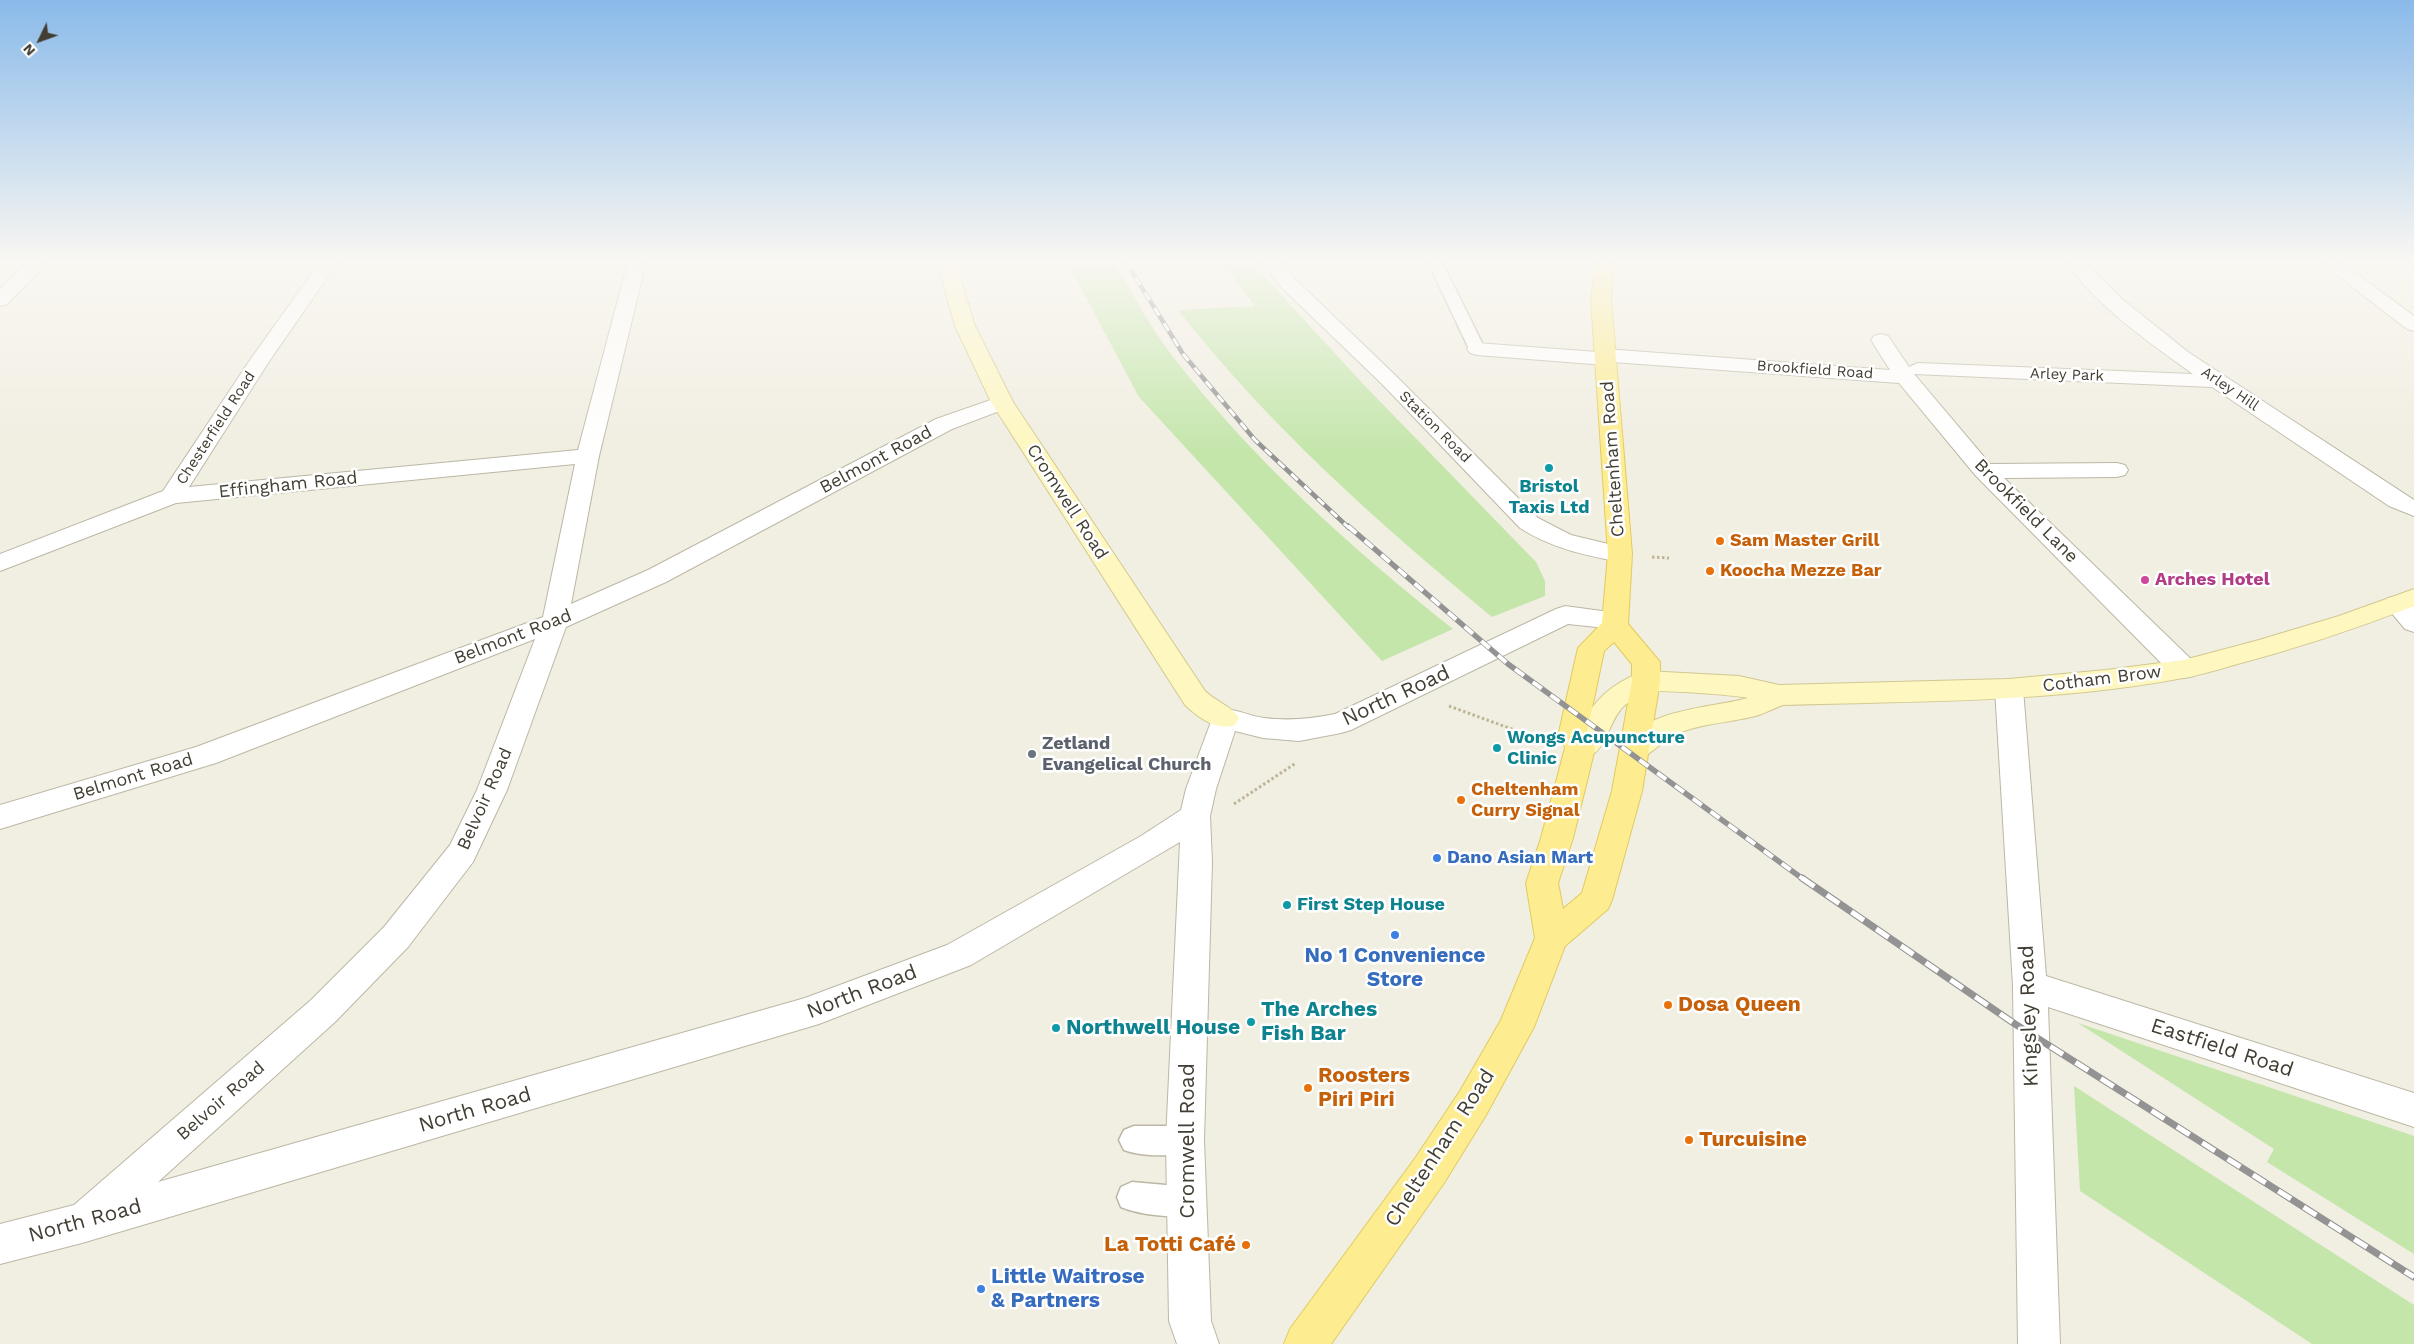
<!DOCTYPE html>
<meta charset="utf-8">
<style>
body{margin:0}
#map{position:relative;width:2414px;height:1344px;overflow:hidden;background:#f1eee2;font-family:"Work Sans",sans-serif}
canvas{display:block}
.north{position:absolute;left:15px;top:15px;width:50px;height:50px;-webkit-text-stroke:4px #fff;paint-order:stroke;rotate:228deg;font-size:14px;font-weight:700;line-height:20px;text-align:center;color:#423e33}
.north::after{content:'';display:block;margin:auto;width:18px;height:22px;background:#423e33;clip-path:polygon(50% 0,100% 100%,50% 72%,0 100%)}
</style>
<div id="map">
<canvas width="2414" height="1344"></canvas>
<div class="north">N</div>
</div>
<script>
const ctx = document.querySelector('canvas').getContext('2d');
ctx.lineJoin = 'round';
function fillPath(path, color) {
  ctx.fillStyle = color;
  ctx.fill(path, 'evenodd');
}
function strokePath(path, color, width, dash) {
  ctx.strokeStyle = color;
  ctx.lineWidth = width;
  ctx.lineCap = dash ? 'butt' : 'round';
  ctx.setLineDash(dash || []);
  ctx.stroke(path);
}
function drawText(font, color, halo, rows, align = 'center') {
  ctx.font = font + ' "Work Sans",sans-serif';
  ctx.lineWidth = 5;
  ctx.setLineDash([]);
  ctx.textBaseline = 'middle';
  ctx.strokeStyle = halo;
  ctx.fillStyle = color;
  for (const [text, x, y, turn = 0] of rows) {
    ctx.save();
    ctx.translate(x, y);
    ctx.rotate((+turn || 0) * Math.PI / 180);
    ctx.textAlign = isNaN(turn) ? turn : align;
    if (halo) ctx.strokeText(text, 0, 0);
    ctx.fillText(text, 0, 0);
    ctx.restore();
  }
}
const green = new Path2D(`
 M1067,262h47c19,32 37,67 60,96 80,103 177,190 279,271l-71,32 -243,-264z
 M1222,262h29l114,124 171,176 9,19v15l-53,21c-114,-94 -223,-191 -314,-307l77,-4z
 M2078,1023l336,113v118l-147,-92 7,-13z
 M2074,1086l340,219v39h-102l-232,-153z`);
const path = new Path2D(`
 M1652,557l17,1
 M1449,706l90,33
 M1234,804l62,-41`);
const lane = new Path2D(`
 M1428,262h14l43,87 -2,3 -6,2 -8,-5z
 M1134,1126h51l10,4 5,10 -5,10c-19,7 -52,7 -71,0l-5,-10 5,-10z
 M1132,1182l56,5 11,4 4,11 -4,11c-19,7 -59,2 -78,-6l-4,-10 4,-10z`);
const street = new Path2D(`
 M28,262h20l-41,42 -7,2v-17z
 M320,262h18l-68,98 -81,127 389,-37 50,-188h18l-47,194 -28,148 77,-34 288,-151 66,-23 8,1 3,5 -3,5 -58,22 -286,153 -100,45 -59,163 -34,72 -65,85 -73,75 -177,160 647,-184 142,-53 194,-109 40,-26 5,-21 29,-78c17,-5 32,5 49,7 25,3 46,1 71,-4l221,-105 9,-3 59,8 4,6 -4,6 -9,3 -47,-5 -217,106 -10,3 -42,8 -36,-3 -28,-7 -19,58 -6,27 2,46 -8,278 7,181 8,23h-42l-8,-23 -3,-181 14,-298 -209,123 -152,59 -737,219 -82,21v-40l74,-19 237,-205 73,-73 66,-82 27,-55 58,-151 -319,124 -216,66v-24l196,-58 347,-130 32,-153 -399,39 -176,68v-17l163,-63 87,-131z
 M1262,262h19l13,16 102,98 142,142 33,17 58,14 3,5 -3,5 -9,3c-36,-7 -69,-14 -100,-34l-138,-144 -102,-98z
 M2066,262h19l37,37 66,53 226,148v16l-25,-10 -177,-119 -298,-13 76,90 127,-1 8,2 3,5 -3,5 -8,2 -113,1 190,184 4,7 -4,7 -10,2 -10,-2 -198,-200 -77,-93 -286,-21 -8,3 -128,-10 -7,-2 -3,-4 3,-4 7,-2 120,9 8,-3 285,21 -19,-30 3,-4 7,-2 7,2 21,31 9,-4 275,11c-43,-31 -97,-68 -127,-112z
 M2320,262h21l73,54v15l-7,-2z
 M2397,596l9,2 8,9v25l-9,-3 -21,-25 4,-6z
 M2009,679l10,3 4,7 23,287 368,117v34l-366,-120 12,337h-42l-5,-358 -18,-297 4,-7z`);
const secondary = new Path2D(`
 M937,262h18l20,64 38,76 192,289c10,10 28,16 34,27l-4,7c-19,6 -36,-7 -50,-20l-194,-303 -36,-76z
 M2414,589v17c-59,23 -119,43 -180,59 -17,5 -34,10 -51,13 -132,25 -267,23 -400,27 -11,4 -21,10 -32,12 -25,6 -52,7 -75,17 -20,9 -26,29 -50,21l-5,-7c24,-40 87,-39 127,-50 -12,-3 -92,-9 -100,-6 -7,3 -17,8 -23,13 -21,18 -17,62 -55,50l-5,-7c4,-7 10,-9 14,-14 4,-5 4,-13 8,-19 14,-22 33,-36 59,-44l93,5 40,9 230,-6 97,-9 78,-10 75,-20 80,-24z`);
const primary = new Path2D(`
 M1596,262h18l-3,37 21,255 -4,70 32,38v19l-18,110 -30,109 -4,9 -43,37 -31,81 -48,88 -42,68 -113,161h-47l6,-15 126,-172 44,-66 41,-71 34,-82 -9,-55 15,-45 24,-90 -6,-16 19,-84 24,-25 6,-69 -17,-255zM1614,642l18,22v17l-20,110 -30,102 -19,16 -5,-26 15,-45 22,-90 -8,-16 17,-81z`);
const railFar2 = new Path2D(`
 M1126,262l57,92 72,86 94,88`);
const railFar1 = new Path2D(`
 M1348,526l160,138 295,215`);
const rail = new Path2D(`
 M1802,878l213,146 399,253`);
const markers = [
 [1549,468,5,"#0f9aa8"],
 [1720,541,5,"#e8710a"],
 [1710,571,5,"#e8710a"],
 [2145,580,5,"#d1479c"],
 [1497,748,5,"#0f9aa8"],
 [1032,754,5,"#6b7280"],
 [1461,800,5,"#e8710a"],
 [1437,858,5,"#3f7fe0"],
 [1287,905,5,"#0f9aa8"],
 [1395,935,5,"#3f7fe0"],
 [1668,1005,5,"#e8710a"],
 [1251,1022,5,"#0f9aa8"],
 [1056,1028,5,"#0f9aa8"],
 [1308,1088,5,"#e8710a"],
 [1689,1140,5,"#e8710a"],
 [1246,1245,5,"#e8710a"],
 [981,1289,5,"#3f7fe0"]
];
const farStreetnames = [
 ["Brookfield Road",1815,370,4],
 ["Arley Park",2067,375,2],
 ["Arley Hill",2230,389,34],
 ["Station Road",1435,427,45],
 ["Chesterfield Road",216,428,-57]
];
const streetNames = [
 ["Cheltenham Road",1613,459,-94],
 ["Belmont Road",876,460,-28],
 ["Effingham Road",288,485,-6],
 ["Cromwell Road",1067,502,57],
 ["Brookfield Lane",2026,511,45],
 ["Belmont Road",513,637,-21],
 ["Cotham Brow",2102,679,-7],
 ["Belmont Road",133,777,-17],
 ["Belvoir Road",485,799,-66],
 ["Belvoir Road",221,1101,-41]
];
const cultureNames = [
 ["Bristol",1549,487,"center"],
 ["Taxis Ltd",1549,508,"center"],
 ["Wongs Acupuncture",1507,738],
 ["Clinic",1507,759],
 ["First Step House",1297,905]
];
const foodNames = [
 ["Sam Master Grill",1730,541],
 ["Koocha Mezze Bar",1720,571],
 ["Cheltenham",1471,790],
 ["Curry Signal",1471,811]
];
const hotelNames = [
 ["Arches Hotel",2155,580]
];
const worshipNames = [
 ["Zetland",1042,744],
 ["Evangelical Church",1042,765]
];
const shopNames = [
 ["Dano Asian Mart",1447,858]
];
const nearStreetnames = [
 ["North Road",1396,696,-25],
 ["North Road",862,992,-21],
 ["Kingsley Road",2029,1016,-92],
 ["Eastfield Road",2222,1048,18],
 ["North Road",475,1110,-16],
 ["Cromwell Road",1188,1141,-90],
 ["Cheltenham Road",1440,1148,-57],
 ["North Road",85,1221,-15]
];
const nearShopnames = [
 ["No 1 Convenience",1395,956],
 ["Store",1395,980],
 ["Little Waitrose",991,1277,"left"],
 ["& Partners",991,1301,"left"]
];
const nearFoodnames = [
 ["Dosa Queen",1678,1005],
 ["Roosters",1318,1076],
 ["Piri Piri",1318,1100],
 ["Turcuisine",1699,1140],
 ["La Totti Café",1236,1245,"right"]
];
const nearCulturenames = [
 ["The Arches",1261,1010],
 ["Fish Bar",1261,1034],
 ["Northwell House",1066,1028]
];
fillPath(green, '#c4e6ab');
strokePath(lane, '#bcb7a5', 3);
strokePath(street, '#bcb7a5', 2);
strokePath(secondary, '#d1c892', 2);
strokePath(primary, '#e1cb60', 2);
strokePath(path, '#beb597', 3, [2.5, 2.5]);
fillPath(lane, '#fff');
fillPath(street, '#fff');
fillPath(secondary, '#fef7c0');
fillPath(primary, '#fdec90');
strokePath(railFar2, '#939393', 4.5);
strokePath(railFar1, '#939393', 5.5);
strokePath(rail, '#939393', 7);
strokePath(railFar2, '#fff', 3, [9]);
strokePath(railFar1, '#fff', 4, [11]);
strokePath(rail, '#fff', 5, [15]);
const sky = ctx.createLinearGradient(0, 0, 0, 450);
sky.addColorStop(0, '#8abaea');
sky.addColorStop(0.58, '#f9f7f2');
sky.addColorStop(1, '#f9f7f200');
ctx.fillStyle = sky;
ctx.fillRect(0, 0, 2414, 450);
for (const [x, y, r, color] of markers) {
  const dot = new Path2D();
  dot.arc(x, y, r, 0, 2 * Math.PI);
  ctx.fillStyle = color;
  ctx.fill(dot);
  strokePath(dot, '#fff', 2);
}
drawText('15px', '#423e33', '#fff', farStreetnames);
drawText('18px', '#423e33', '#fff', streetNames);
drawText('bold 18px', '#0d838f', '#fff', cultureNames, 'left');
drawText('bold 18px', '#c56008', '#fff', foodNames, 'left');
drawText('bold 18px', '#b23c85', '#fff', hotelNames, 'left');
drawText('bold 18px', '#5b616d', '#fff', worshipNames, 'left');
drawText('bold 18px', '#366cbe', '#fff', shopNames, 'left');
drawText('21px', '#423e33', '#fff', nearStreetnames);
drawText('bold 21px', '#366cbe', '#fff', nearShopnames);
drawText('bold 21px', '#c56008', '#fff', nearFoodnames, 'left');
drawText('bold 21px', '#0d838f', '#fff', nearCulturenames, 'left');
</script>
